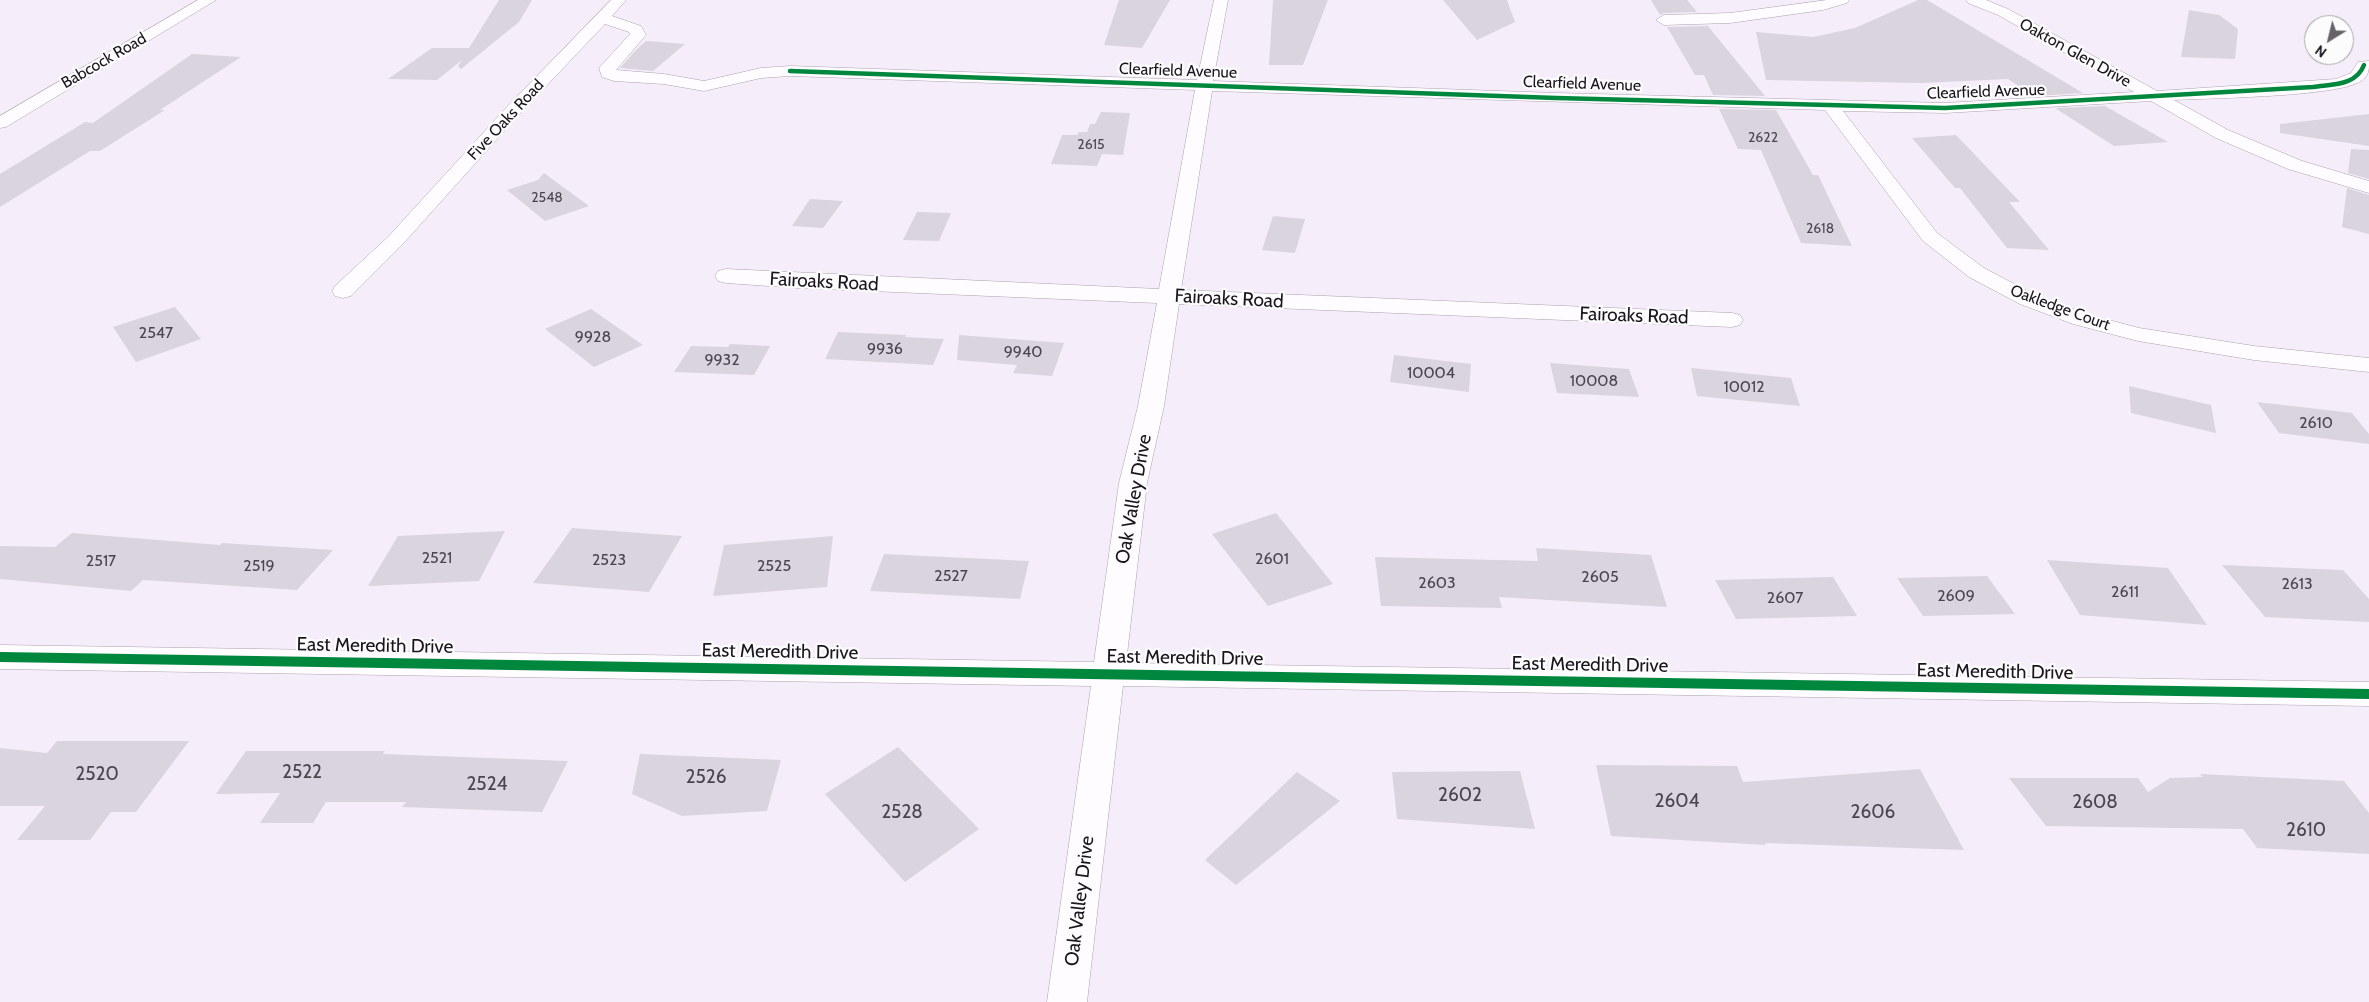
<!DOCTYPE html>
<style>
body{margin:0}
#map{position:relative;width:2369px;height:1002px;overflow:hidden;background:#f6edfa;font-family:Cabin,sans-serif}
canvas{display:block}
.north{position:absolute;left:2304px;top:15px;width:50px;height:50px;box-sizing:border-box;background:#fcfcfc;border:1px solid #a2a0a3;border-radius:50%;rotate:216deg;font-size:14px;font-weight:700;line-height:20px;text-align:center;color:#1a151d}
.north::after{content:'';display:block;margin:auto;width:18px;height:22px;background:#67616a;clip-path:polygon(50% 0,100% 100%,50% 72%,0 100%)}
</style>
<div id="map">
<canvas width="2369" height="1002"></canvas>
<div class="north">N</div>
</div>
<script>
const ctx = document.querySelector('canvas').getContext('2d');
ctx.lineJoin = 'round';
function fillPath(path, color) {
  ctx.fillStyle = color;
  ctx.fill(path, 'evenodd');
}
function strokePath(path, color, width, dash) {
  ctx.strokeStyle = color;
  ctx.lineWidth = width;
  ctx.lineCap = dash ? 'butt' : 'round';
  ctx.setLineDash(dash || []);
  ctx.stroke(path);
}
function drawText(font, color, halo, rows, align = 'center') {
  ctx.font = font + ' Cabin,sans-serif';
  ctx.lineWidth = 4.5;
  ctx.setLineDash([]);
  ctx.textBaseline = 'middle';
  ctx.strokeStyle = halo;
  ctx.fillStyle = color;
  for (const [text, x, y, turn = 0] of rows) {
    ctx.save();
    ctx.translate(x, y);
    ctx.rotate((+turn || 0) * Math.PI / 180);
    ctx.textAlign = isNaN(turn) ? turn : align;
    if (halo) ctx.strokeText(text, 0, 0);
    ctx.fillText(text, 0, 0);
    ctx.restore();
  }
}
const building = new Path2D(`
 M499,0h33l-13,22 -58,47 -3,-3 4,-6 -25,20 -49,-1 44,-31h37z
 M1119,0h51l-28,48 -38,-3z
 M1273,0h55l-25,65h-34z
 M1443,0h64l8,22 -38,18z
 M1651,0h36l10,12 -33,1 -4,2z
 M1918,0h9l156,93 -49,3 -26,-17 -88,4 -154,-3 -10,-48 57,5 42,-9z
 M2189,10l30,5 19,14 -3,30 -54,-2z
 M1708,26l57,70 -52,-1 -9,-20h-9l-28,-48z
 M646,41l39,3 -32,27 -33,-3 16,-18z
 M192,54l49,3 -81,53h5l-65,41h-10l-90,56v-33l85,-52 8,1z
 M2105,106l63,36 -54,4 -59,-38z
 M1719,109l57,1 37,65h5l34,71 -51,-3 -40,-93 -23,-1z
 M1101,112l29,1 -7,42 -21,-1 -5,12 -46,-2 11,-29h15l2,-3h8l3,-8h5z
 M2369,114v32l-89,-13v-9z
 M1956,135l64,67h-11l40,48 -42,-2 -47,-60h-5l-43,-50z
 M2351,149l18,1v29l-21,-6z
 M544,173l45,33 -44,15 -38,-31 31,-10z
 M2347,188l22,7v39l-27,-7z
 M810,199l33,2 -20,27 -31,-2z
 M917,212l34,1 -12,28 -36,-1z
 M1273,216l32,3 -10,34 -33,-3z
 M175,307l26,32 -65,23 -23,-35z
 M591,309l52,36 -49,22 -49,-38z
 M838,332l68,3 -1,2 39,2 -11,26 -108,-6z
 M959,335l105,8 -12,33 -39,-3 4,-8 -60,-5z
 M730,344l40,2 -16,29 -80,-3 17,-26 37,1z
 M1394,355l77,9 -2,28 -79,-10z
 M1550,363l79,6 10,28 -82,-4z
 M1691,368l100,10 9,28 -103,-10z
 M2129,386l82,19 5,28 -85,-20z
 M2257,402l95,11 17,21v10l-90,-11z
 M1276,513l57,71 -65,22 -56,-72z
 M572,528l110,8 -33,56 -116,-9z
 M505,531l-26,50 -111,5 30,-50z
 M72,533l148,12 2,-2 111,7 -36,40 -154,-10 -12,11 -131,-12v-33l55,1z
 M833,536l-6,51 -114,9 11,-51z
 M1536,548l115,7 16,52 -168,-10 3,11 -121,-2 -6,-49 163,4z
 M884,554l145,7 -9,38 -150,-8z
 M2047,560l121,8 39,57 -127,-10z
 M2222,565l121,5 26,29v23l-104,-5z
 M1987,576l28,38 -92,2 -26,-38z
 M1833,577l24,39 -121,3 -21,-39z
 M57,741h132l-53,71h-25l-21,28h-73l28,-34h-45v-58l47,5z
 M898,747l81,82 -74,53 -80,-88z
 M246,751h139l-2,3 185,7 -26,51 -140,-5 4,-5h-80l-13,21h-53l20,-30 -64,1z
 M640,754l141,6 -14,51 -85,5 -50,-22z
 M1596,765l141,1 6,16 177,-13 44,81 -199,-7 1,2 -155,-9z
 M1520,771l15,58 -138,-10 -5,-47z
 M1297,772l43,29 -104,84 -31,-25z
 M2200,774l144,7 25,32v41l-112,-6 -14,-19 -197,-3 -37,-48h129l10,14 22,-14 33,-1z`);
const minor = new Path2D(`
 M198,0h18l-210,127 -6,1v-12z
 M611,0h15l-14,16 29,10 5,9 -30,35 48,4 40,7 57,-13 29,-2 407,14 17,-80h14l-15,81 343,12 389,10 189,-11 -136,-77 -30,-12 -2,-3h20l22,9 149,82 179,-12 15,-6 7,-11 11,-1c0,9 0,15 -8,20 -23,16 -152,17 -187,19l54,30 74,31 67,20v12l-81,-24 -72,-31 -65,-37 -206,12 -102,-2 94,122 47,35 51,27 55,20 49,13 115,18 115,12v14l-115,-12 -116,-19 -65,-17 -53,-20 -51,-27 -46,-36 -98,-131 -613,-19 -31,199 551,23 8,2 3,5 -3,5 -8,2 -553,-23 -15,102 -17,77 -21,180 1243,19v24l-1246,-20 -36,316h-40l44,-316 -1091,-17v-24l1094,17 25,-179 19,-77 19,-103 -359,-15 -72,-5 -8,-2 -3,-5 3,-5 8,-2 433,20 36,-199 -405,-14 -29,2 -57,13 -40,-7 -50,-3 -12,-4 -3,-9 31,-34 -1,-2 -24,-8 -89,94 -114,127 -51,51 -8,2 -8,-2 -3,-5 3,-5 53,-49 116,-127z
 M1827,0h22l-2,3 -24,7 -93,13 -66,2 -8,-5 8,-5 66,-2z`);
const cyclewayFar1 = new Path2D(`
 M790,71l766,27 389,10 368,-21c19,-3 43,-1 51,-22`);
const cycleway = new Path2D(`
 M0,657l2369,37`);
const farNumbernames = [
 ["2622",1763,138],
 ["2615",1091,145],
 ["2548",547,198],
 ["2618",1820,229]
];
const farStreetnames = [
 ["Oakton Glen Drive",2075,53,29],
 ["Babcock Road",104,61,-30],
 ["Clearfield Avenue",1178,71,2],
 ["Clearfield Avenue",1582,84,2],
 ["Clearfield Avenue",1986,92,-2],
 ["Five Oaks Road",506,120,-47],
 ["Oakledge Court",2060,308,20]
];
const numberNames = [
 ["2547",156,333],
 ["9928",593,337],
 ["9936",885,349],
 ["9940",1023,352],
 ["9932",722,360],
 ["10004",1431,373],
 ["10008",1594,381],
 ["10012",1744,387],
 ["2610",2316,423],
 ["2521",437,558],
 ["2601",1272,559],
 ["2523",609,560],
 ["2517",101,561],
 ["2519",259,566],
 ["2525",774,566],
 ["2527",951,576],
 ["2605",1600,577],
 ["2603",1437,583],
 ["2613",2297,584],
 ["2611",2125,592],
 ["2609",1956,596],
 ["2607",1785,598]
];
const streetNames = [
 ["Fairoaks Road",824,282,3],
 ["Fairoaks Road",1229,299,3],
 ["Fairoaks Road",1634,316,2],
 ["Oak Valley Drive",1134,499,-80],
 ["East Meredith Drive",375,646,1],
 ["East Meredith Drive",780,652,1],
 ["East Meredith Drive",1185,658,1],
 ["East Meredith Drive",1590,665,1],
 ["East Meredith Drive",1995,672,1],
 ["Oak Valley Drive",1080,901,-83]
];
const nearNumbernames = [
 ["2522",302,772],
 ["2520",97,774],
 ["2526",706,777],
 ["2524",487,784],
 ["2602",1460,795],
 ["2604",1677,801],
 ["2608",2095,802],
 ["2528",902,812],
 ["2606",1873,812],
 ["2610",2306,830]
];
fillPath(building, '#dad4de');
strokePath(minor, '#a9a2ac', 1);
fillPath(minor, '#fefcfe');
strokePath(cyclewayFar1, '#00873e', 4.5);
strokePath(cycleway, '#00873e', 10);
drawText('14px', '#4b464e', null, farNumbernames);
drawText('16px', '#1a151d', '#fcfcfc', farStreetnames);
drawText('16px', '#4b464e', null, numberNames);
drawText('19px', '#1a151d', '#fcfcfc', streetNames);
drawText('19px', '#4b464e', null, nearNumbernames);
</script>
